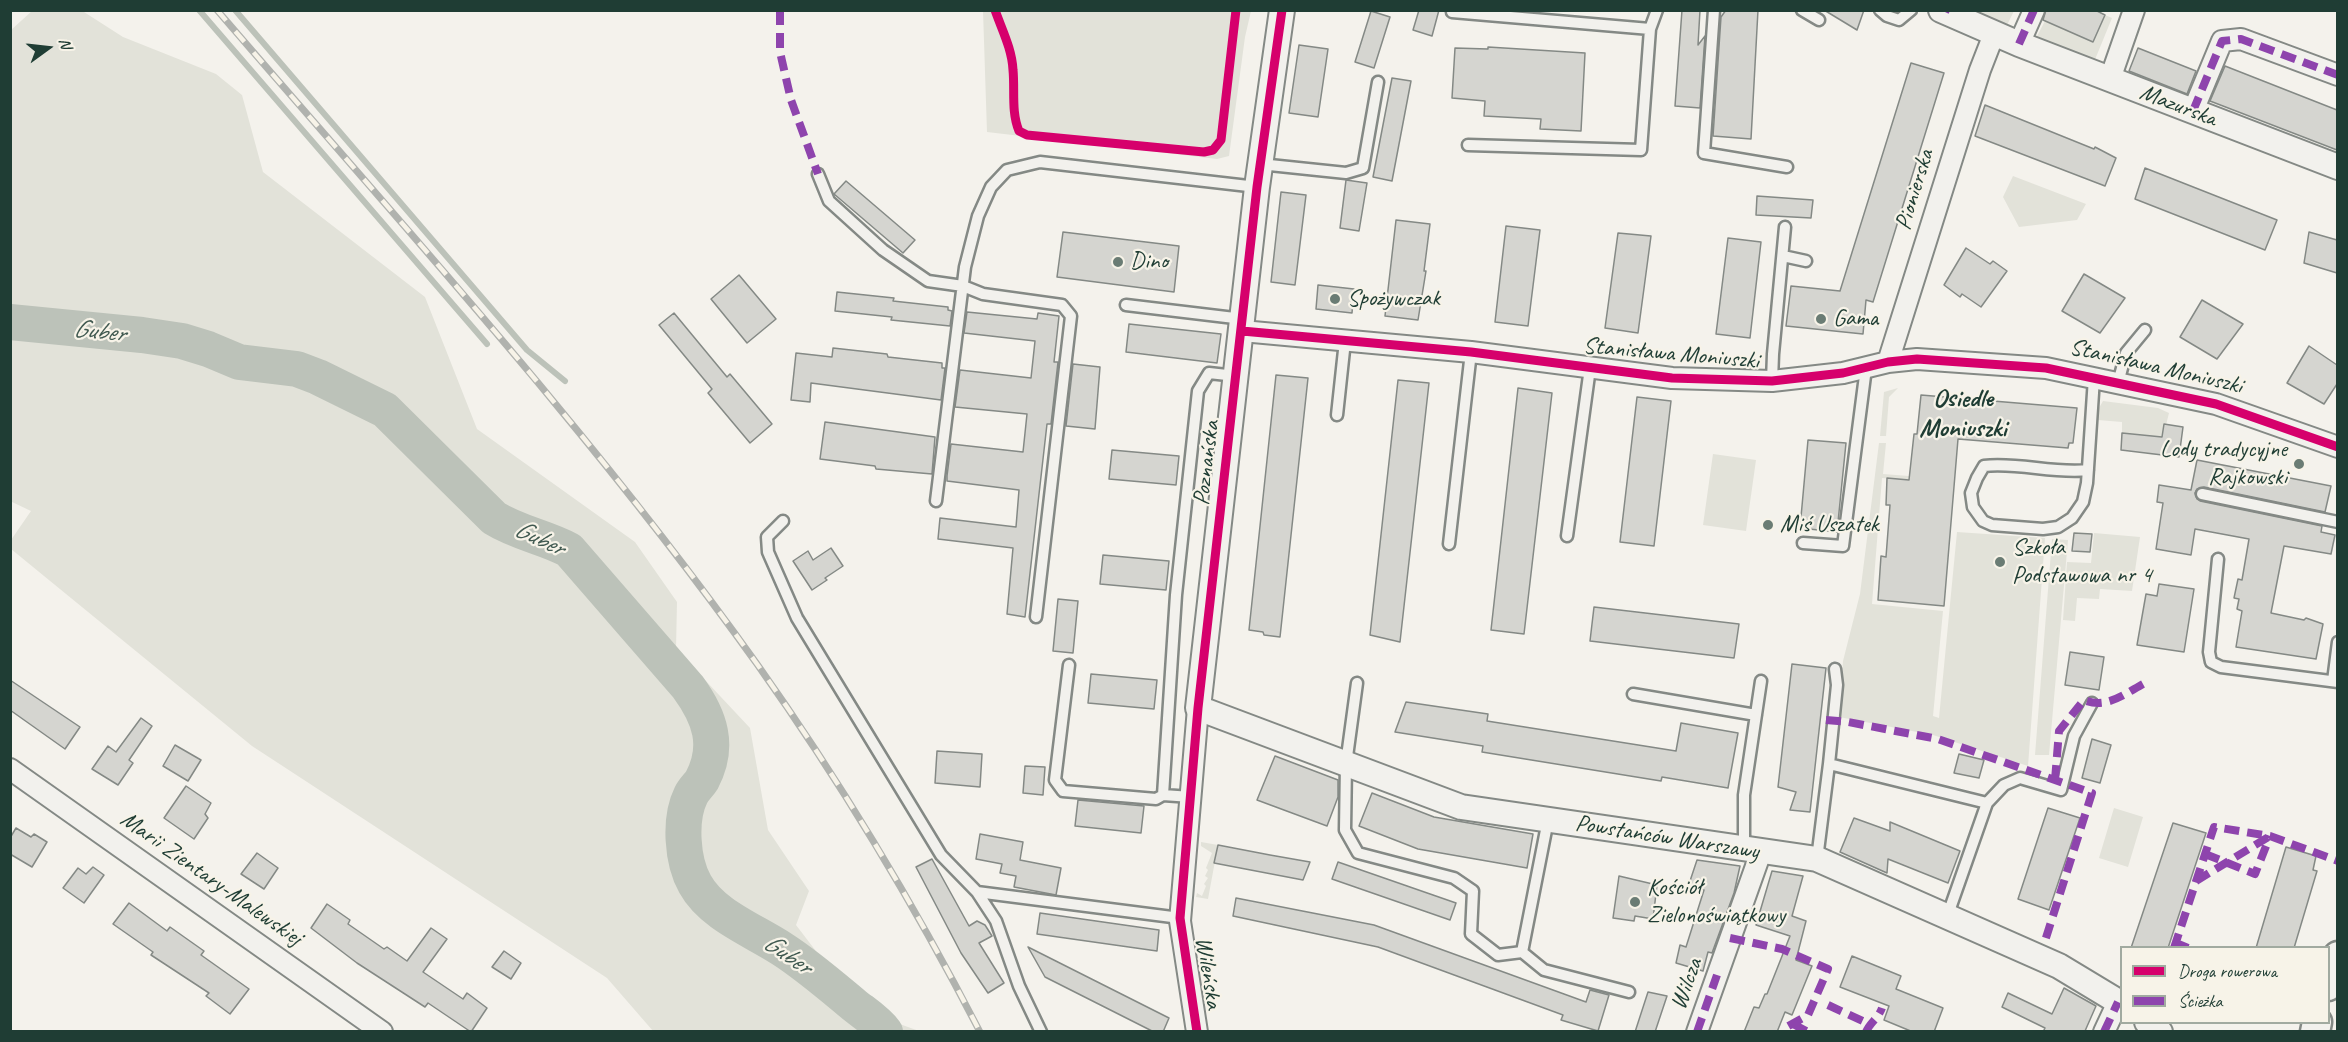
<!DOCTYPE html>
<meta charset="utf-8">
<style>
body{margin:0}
#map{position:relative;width:2348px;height:1042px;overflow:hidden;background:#f4f2ec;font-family:Caveat,sans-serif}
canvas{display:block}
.frame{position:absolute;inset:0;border:12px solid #1f3d34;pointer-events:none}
.legend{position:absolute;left:2120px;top:946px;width:210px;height:78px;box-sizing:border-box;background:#f7f3e8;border:2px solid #a1aaa0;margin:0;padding:8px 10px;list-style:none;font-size:18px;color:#1f3d34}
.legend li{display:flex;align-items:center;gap:12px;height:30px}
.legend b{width:30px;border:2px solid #a1aaa0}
.north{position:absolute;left:18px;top:18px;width:60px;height:60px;-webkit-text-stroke:4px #f7f3e8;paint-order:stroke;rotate:75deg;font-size:16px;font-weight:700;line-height:24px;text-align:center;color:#1f3d34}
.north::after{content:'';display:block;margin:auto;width:21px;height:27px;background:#1f3d34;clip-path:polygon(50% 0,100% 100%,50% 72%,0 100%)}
</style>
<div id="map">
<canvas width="2348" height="1042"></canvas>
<div class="frame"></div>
<ul class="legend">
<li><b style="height:8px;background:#d6006c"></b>Droga rowerowa</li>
<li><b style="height:8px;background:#8e44ad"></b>Ścieżka</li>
</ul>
<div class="north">N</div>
</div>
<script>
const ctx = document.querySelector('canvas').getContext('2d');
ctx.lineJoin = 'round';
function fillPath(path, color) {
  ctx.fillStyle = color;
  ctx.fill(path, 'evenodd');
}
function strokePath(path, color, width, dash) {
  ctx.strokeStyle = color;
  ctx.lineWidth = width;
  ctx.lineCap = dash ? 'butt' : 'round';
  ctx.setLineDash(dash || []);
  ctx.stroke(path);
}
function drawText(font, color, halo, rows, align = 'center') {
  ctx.font = font + ' Caveat,sans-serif';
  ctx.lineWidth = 4.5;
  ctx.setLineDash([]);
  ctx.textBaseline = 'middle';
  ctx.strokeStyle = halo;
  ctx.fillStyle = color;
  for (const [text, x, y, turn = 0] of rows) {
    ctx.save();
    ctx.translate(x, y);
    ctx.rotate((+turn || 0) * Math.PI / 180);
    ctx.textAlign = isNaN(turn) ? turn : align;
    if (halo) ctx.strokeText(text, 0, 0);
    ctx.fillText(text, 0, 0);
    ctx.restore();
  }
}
const green = new Path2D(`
 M70,10l14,2 39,25 93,37 26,21 21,77 162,125 52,132 158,113 42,60 -1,47 74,79 18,102 41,61 -13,34 65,85 58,21h-266l-46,-53 -355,-232 -241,-197v-9l20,-29 -21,-10 1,-471 21,-19z
 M983,11h268l-6,26 -16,119 -12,3 -230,-27z
 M1972,11h42l-7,14z
 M2105,15l7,3 -18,44 -58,-24 9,-17 48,21z
 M2013,176l73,28 -9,16 -58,7 -16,-30z
 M1898,388l-9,9 -3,39h-6l4,-44z
 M2103,401l55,7 11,5 -3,12h-2l-5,30 -12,-1 1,-18 -26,-3v-11l-24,-2 1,-12z
 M1879,443h7l-3,31 26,2 1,4 -28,-2 -10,126 71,7 -10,105 6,2 18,-186 88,6 -17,228 -95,-31 -94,-18 4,-56 17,-67z
 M1713,454l43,6 -10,71 -43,-6z
 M2094,533l46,4 -8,54 -32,-2 -1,10 -22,-1 -2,23 -12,-1 4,-58 24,1z
 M2052,539l16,1 -19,215h-14z
 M2114,808l29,9 -15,50 -29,-9z
 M1201,842l17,3 -10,54 -12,-2 1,-4 5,3 4,-10 -2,-2 4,-6 -3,-2 3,-6 -2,-2 6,-15 -11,-7z`);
const stream = new Path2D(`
 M199,10l288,334
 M235,10l292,340 38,31
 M668,663l8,-5`);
const river = new Path2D(`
 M10,322l132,13 40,6 26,8 31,13 58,7 21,8 67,33 109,108c24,15 51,19 75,32l119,137c22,30 32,59 14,93 -3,5 -8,9 -11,15 -12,24 -9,66 4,89 17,31 58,46 87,65 25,16 48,36 72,56 10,8 23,16 31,27`);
const building = new Path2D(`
 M1419,10h20l-7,26 -19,-6z
 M1682,10h18l-2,35 7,-9 -5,72 -25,-2z
 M1726,10h32l-7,129 -38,-3 8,-119z
 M1824,10h40l-7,20z
 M2046,10h49l10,5 -12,27 -50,-22z
 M1371,11l19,6 -16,51 -19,-6z
 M1299,45l29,4 -10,68 -29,-4z
 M1488,47l97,6 -4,78 -41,-2 1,-10 -57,-3 1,-15 -33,-3 3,-50 33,1z
 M2138,48l58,23 -9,23 -58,-23z
 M1911,63l33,10 -71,229 -7,-2 -3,34 -77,-8 5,-40 49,5z
 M2225,66l112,44v40l-127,-49z
 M1392,78l19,3 -19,100 -19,-4z
 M1985,105l109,44 1,-2 21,11 -11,28 -130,-50z
 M2145,168l132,52 -12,30 -130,-51z
 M1346,180l21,3 -8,48 -19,-3z
 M846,181l69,59 -12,13 -69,-59z
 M1281,192l25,3 -11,90 -24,-3z
 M1757,196l56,4 -2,18 -55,-3z
 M1396,220l34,4 -6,47h2l-8,49 -33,-4z
 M1506,226l34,4 -12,96 -33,-4z
 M1063,232l116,14 -5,46 -117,-15z
 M2309,232l28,8v33l-33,-10z
 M1618,233l33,3 -13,97 -33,-5z
 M1728,238l33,4 -11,96 -34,-4z
 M1966,248l24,16 3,-3 14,10 -26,36 -19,-13 -2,3 -16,-12z
 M2084,274l41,24 -25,35 -38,-22z
 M739,275l37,44 -29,24 -36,-44z
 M1318,285l36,4 -2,24 -36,-4z
 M837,292l57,6 -1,3 55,6v3l4,1 -2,15 -59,-6 1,-3 -57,-6z
 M2202,300l41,24 -26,35 -37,-22z
 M967,312l70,7 1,-6 21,3 -5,46h4l-7,62h-4l-22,193 -18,-3 6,-66 -75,-9 2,-21 76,9 3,-37 -72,-9v-5l4,-32 72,8 4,-38 -72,-7 5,-37 71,8 4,-37 -71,-8z
 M674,313l53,64 3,-3 42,50 -22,19 -42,-50 4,-4 -53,-64z
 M1129,324l92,10 -4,29 -91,-11z
 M2309,346l28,19v19l-13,20 -37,-21z
 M833,348l54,6 1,3 54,6v5h3l-4,32 -130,-17 -1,19 -19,-2 5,-47 36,4z
 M1073,364l27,3 -5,62 -29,-3z
 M1276,375l32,3 -28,259 -16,-2 -1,-3 -14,-2z
 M1398,380l31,3 -29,259 -30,-7z
 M1518,388l34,5 -28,241 -33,-4z
 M1921,395l156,13 -4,35h-4l-1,5 -110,-9 -14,167 -66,-6 3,-44 5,1 4,-52h-4l1,-27 22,2 5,-46h3z
 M1637,397l34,4 -17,145 -34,-4z
 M825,422l110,15 -3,37 -56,-5 -1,-3 -55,-7z
 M2164,424l19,3 -4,30 -58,-7 1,-17 40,4z
 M1808,440l38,3 -9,89 -37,-4z
 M1112,450l67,6 -3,29 -67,-6z
 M2197,460l134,26 -6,26 -121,-25 -7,2 -2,4 2,6 3,2 122,25 -1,6 14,3 -4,19 -47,-8 -13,67 33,7 2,-2 17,6 -7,35 -80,-12 6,-36 -5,-2 2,-10 -5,-1 4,-19 4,1 7,-41 -54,-10 -4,26 -35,-6 7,-46 -6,-1 2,-17 32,5z
 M2074,533l18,1 -2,18 -18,-1z
 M831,548l12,18 -18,12 2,2 -15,10 -19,-29 15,-10 5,9z
 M1103,555l66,6 -3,29 -66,-6z
 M2159,584l35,5 -10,63 -47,-7 9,-51 11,2z
 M1058,599l20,2 -5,52 -20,-2z
 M1594,607l145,17 -5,34 -144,-17z
 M2070,652l34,5 -5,33 -34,-5z
 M1792,664l34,4 -16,144 -20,-2 6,-18 -18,-5z
 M1091,674l66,6 -3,29 -66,-6z
 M10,680l70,47 -15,22 -55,-39z
 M1406,702l82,12 -1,7 189,30 5,-28 57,10 -10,55 -66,-11 -1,4 -179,-29 1,-6 -88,-14z
 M141,718l11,8 -23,34 4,3 -15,22 -26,-16 16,-23 8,6z
 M2092,739l19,6 -11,38 -18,-5z
 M175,745l26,15 -13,21 -25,-15z
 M937,751l45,3 -2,33 -45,-4z
 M1959,754l25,6 -5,18 -25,-5z
 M1275,756l63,24v17l-11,29 -70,-26z
 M1025,766l20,1 -2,28 -20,-2z
 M186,786l25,17 -6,11 3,4 -14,21 -30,-21z
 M1372,793l62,24 99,17 -6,34 -109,-19 -59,-23z
 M1078,800l66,6 -3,27 -66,-7z
 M2048,808l32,10 -31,92 -31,-11z
 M1854,818l36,13v-9l70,29 -12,32 -60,-24 -1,14 -47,-21z
 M2173,823l33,10 -38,115h-37z
 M16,828l15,9 3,-3 13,8 -15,25 -22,-13v-16z
 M980,834l43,8 -3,18 41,8 -5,27 -42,-8 2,-11 -16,-3 2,-9 -26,-5z
 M1218,845l52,10 40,7 -7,18 -89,-17z
 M2286,847l30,9 -3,14 4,1 -23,77h-38z
 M257,853l21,15 -14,21 -23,-15z
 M932,859l37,67 8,-5 8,4 7,11 -13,7 25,40 -16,10 -27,-40 -45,-86z
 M1697,860l43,6 -6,27 -22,60 -4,-1 -5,19 -27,-8 4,-18 6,2 18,-57 -16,-3z
 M1338,862l118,41 -6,17 -118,-41z
 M93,867l11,8 -20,28 -21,-15 15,-20 8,6z
 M1772,871l31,5 -11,40 14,5 -10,39 16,6 -20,49 -7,-3 -8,20h-33l10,-25 5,1 6,-14h2l23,-58 -34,-11z
 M1619,876l38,9 -4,34 -18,-3 -1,5 -21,-3z
 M1236,898l138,27 212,77 4,-12 19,5 -11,36 -37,-11 2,-5 -185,-68 -145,-31z
 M129,903l38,28 3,-4 34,24 -3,4 48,34 -19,25 -24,-18 3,-3 -58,-38 2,-3 -40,-28z
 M327,904l23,16 -2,4 36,25 3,-2 20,14 24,-33 16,11 -24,33 40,27 4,-6 20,15 -16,24 -43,-29 -3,4 -68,-44 -46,-35z
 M1040,913l119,17 -2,21 -120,-17z
 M1028,947l141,71 -6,14h-9l-109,-55z
 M504,951l17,12 -10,16 -19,-12z
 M1852,956l49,20 -5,13 47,19 -9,24h-21l-29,-12 5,-14 -49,-19z
 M2064,988l32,18 -11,25 1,1h-43l2,-4 -43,-21 6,-14 44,21z
 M1648,992l19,4 -12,36h-20z`);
const service = new Path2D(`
 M1714,10l-10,143 83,14
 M1802,10l17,10
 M1880,10l7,6 12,4 12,-10
 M1452,12l198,17
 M1468,145l173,5 9,-121 7,-19
 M1260,164l86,9 17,-5 15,-86
 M818,174l11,27 54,49 45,31 35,5 20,8 79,11 9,11 -35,301
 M1783,256l23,5
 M1126,305l117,14
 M1772,381l1,-27 12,-127
 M2118,383l8,-30 19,-23
 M1337,415l8,-74
 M2088,470c-35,4 -69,-8 -104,-4l-7,12 -6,15 2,14 10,14 9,4 51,4 15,-2 14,-9 11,-16 4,-19 7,-105
 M2202,494l136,28
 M936,501l29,-234 13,-51 13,-29 16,-17 33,-8 217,25
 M783,521l-16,16 1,15 29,66 144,237 36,37 19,29 23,65 22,46
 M1567,536l23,-168
 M1803,543l40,3 23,-178
 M1449,544l22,-192
 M2218,559l-9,93 2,10 10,5 117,15
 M1069,665l-14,115 8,11 93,8 7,-4 28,2
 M2333,681l5,-39
 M1357,683l-11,81 -1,66 13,23 96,25 19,13 -2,43 27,21 24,-3
 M1633,694l123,21
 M1829,764l8,-79 -2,-16
 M1163,795l13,-200 22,-204 11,-18 27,3
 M1548,820l-26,132 22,18 85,22
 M1744,849v-54l17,-114
 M1817,859l12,-95 158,39
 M977,892l203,26
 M1947,917l40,-114 17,-18 16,-7 41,12 13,-54 18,-33`);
const minor = new Path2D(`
 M2019,44l15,-34
 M2110,79l24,-69
 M2193,111l29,-70 19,-2 97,36
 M1242,331l229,21 201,26 100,3 71,-8 45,-11 29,-3 129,9 170,36 122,43
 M1888,362l92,-292 14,-36
 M10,769l372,263
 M1197,1032l-17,-111 18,-213
 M1697,1032l64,-180
 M2104,1032l14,-30`);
const tertiary = new Path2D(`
 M1282,10l-25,177 -59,521 263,99 356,52 242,107 63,38
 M1941,10l78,34 319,123
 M2147,1022l13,10`);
const secondary = new Path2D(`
 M2328,986l10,-30
 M2315,1032l2,-10`);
const rail = new Path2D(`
 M217,10c184,214 376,424 540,654 83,117 157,240 223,368`);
const quiet = new Path2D(`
 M780,10v42l11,48 27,74
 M1945,12l1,-2
 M2019,44l15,-34
 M2193,111l29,-70 19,-2 97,36
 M1826,720l22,2 90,17 154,54 -48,151
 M2055,780l4,-49 25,-31c22,9 39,-5 59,-16
 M2205,854l50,20 15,-38
 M2196,881l74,-45
 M1730,938l52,11 46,20 -20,46 -23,13
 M2176,943l12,5
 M2174,948l40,-121 56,9 68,25
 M1828,1005l41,19
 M1793,1024l15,8
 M1697,1032l20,-57
 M1866,1032c4,-10 12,-13 16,-24
 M2104,1032l14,-30`);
const cycleway = new Path2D(`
 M995,10c7,20 17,39 18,60 2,20 -2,42 6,61l8,4 177,17 9,-2 8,-10 15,-130
 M1242,331l229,21 201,26 100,3 71,-8 45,-11 29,-3 129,9 170,36 122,43
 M1197,1032l-17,-114 18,-210 59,-521 25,-177`);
const markers = [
 [1118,262,6,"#6a7c74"],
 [1335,299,6,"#6a7c74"],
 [1821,319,6,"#6a7c74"],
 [2299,464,6,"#6a7c74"],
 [1768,525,6,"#6a7c74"],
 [2000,562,6,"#6a7c74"],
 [1635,902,6,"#6a7c74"]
];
const streetNames = [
 ["Mazurska",2178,106,21],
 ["Pionierska",1915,190,-73],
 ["Stanisława Moniuszki",1671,354,5],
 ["Stanisława Moniuszki",2156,367,13],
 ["Poznańska",1207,463,-83],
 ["Powstańców Warszawy",1667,838,9],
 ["Marii Zientary-Malewskiej",211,879,35],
 ["Wileńska",1208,973,81],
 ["Wilcza",1687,984,-70]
];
const poiNames = [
 ["Dino",1130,262],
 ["Spożywczak",1347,299],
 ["Gama",1833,319],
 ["Lody tradycyjne",2287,450,"right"],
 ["Rajkowski",2287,478,"right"],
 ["Miś Uszatek",1780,525],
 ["Szkoła",2012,548],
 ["Podstawowa nr 4",2012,576],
 ["Kościół",1647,888],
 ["Zielonoświątkowy",1647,916]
];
const waterNames = [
 ["Guber",99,332,6],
 ["Guber",539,539,25],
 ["Guber",787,955,34]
];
const neighbourhoodNames = [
 ["Osiedle",1963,399],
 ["Moniuszki",1963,429]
];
fillPath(green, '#e2e2d9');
strokePath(stream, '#bcc2b9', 6);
strokePath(river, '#bcc2b9', 36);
fillPath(building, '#d5d5d0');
strokePath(building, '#848985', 1.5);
strokePath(service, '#848985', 15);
strokePath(minor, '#848985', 24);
strokePath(tertiary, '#848985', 28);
strokePath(secondary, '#848985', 33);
strokePath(service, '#f2f1ed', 10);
strokePath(minor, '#f2f1ed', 20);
strokePath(tertiary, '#f2f1ed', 24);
strokePath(secondary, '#f2f1ed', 28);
strokePath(rail, '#b0b2ae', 7);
strokePath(rail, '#f7f3e8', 4.5, [14]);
strokePath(quiet, '#8e44ad', 8, [15, 8]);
strokePath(cycleway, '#d6006c', 9);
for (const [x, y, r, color] of markers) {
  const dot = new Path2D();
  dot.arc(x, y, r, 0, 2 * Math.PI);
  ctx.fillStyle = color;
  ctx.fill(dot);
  strokePath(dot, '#f7f3e8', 2);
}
drawText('24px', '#1f3d34', '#f7f3e8', streetNames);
drawText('24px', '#1f3d34', '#f7f3e8', poiNames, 'left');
drawText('italic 26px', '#405950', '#f7f3e8', waterNames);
drawText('bold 26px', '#1f3d34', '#f7f3e8', neighbourhoodNames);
</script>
